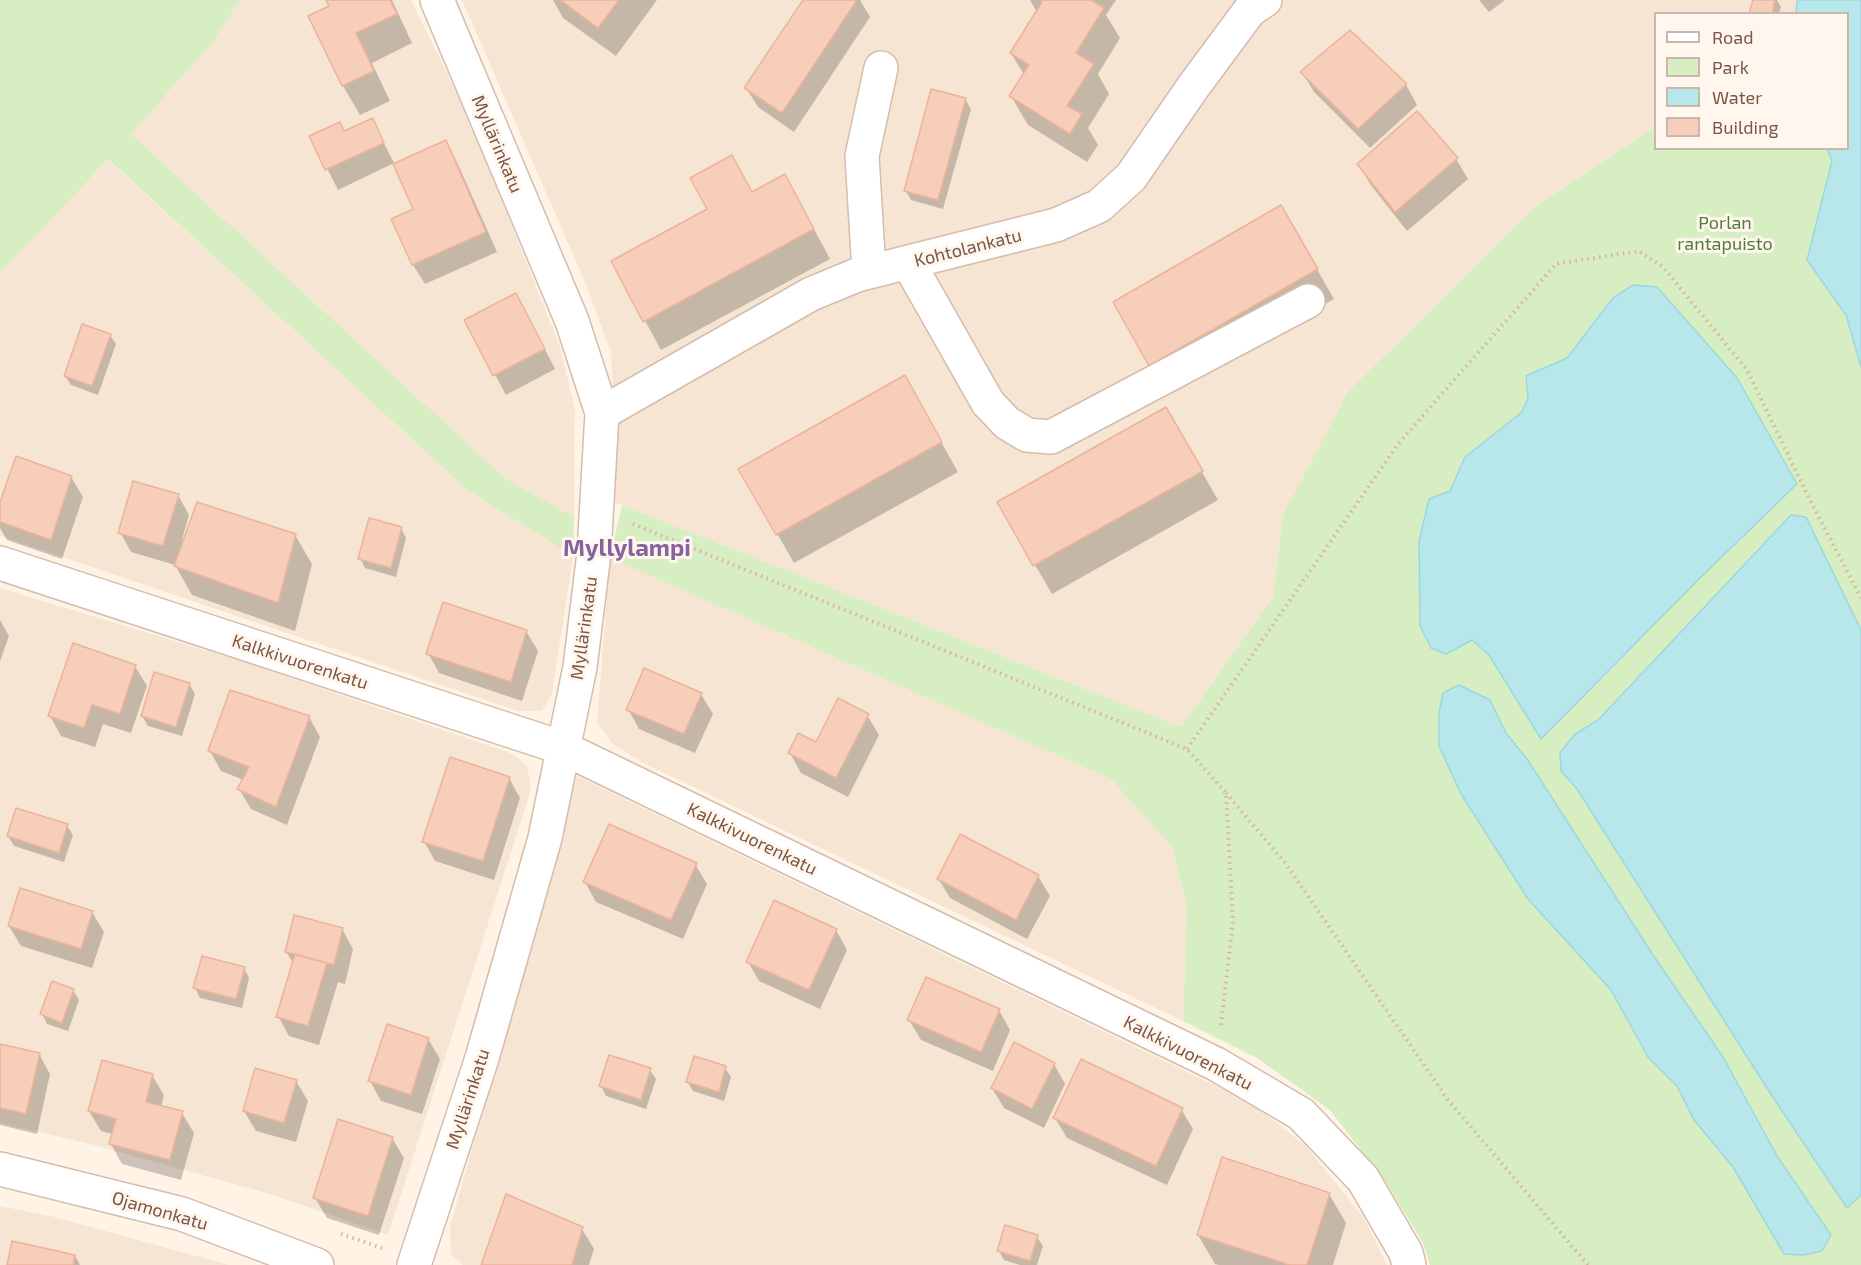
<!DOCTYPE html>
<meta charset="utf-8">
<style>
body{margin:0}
#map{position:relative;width:1861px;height:1265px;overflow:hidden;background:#fff3e5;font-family:"Exo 2",sans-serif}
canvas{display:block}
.legend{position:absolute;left:1654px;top:12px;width:195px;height:138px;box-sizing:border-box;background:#fff7ee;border:2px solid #cab7ab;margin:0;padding:8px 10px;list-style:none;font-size:18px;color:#7b5647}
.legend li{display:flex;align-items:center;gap:12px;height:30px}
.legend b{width:30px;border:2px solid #cab7ab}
</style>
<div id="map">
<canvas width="1861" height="1265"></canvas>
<ul class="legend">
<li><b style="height:8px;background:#fff"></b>Road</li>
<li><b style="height:16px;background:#d6eec1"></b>Park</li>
<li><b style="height:16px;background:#b7e6eb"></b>Water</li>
<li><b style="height:16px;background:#f7ceb9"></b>Building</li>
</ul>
</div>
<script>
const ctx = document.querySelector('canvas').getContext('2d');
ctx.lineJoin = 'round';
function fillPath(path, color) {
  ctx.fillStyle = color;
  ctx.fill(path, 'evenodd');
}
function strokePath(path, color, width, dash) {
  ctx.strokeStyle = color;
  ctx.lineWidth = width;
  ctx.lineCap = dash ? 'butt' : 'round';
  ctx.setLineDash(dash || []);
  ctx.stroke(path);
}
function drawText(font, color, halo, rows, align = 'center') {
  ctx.font = font + ' "Exo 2",sans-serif';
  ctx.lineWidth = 6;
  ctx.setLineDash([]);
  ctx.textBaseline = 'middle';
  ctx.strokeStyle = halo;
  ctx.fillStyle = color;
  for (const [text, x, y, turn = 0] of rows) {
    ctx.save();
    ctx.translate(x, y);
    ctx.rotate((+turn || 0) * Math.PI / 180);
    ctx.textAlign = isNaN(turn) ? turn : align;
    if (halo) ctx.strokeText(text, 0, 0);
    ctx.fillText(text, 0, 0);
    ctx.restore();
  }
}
const residential = new Path2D(`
 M240,0h171l58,118 91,229 15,63 -1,107 -68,-38 -375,-345 82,-92z
 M462,0h1335l-1,13 -140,1 -1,113 -119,79 -253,309 -10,82 -92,130 -569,-226 3,-76 -4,-72 -26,-71z
 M107,159l360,331 106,66 -21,138 -10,17h-24l-518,-175v-263z
 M610,558l501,221 61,68 15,61 -4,113 -540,-258 -30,-19 -16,-21z
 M0,588l244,74 269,92 14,12 4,24 -143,445 -118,-41 -176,-49 -94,-22z
 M577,776l674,327 55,43 58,72 23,47h-924l-12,-10 -1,-28z
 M0,1206l55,11 174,48h-229z`);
const green = new Path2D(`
 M0,0h240l-27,42 -82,92 375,345 68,38 -1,39 -106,-66 -359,-331 -108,114z
 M1655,127l1,21 171,1 5,12 -25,99 39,55 15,52v263l-22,-44 -48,-71 -188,200c-17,12 -53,31 -41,56 2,6 11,13 15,18l195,307 75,112 14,-13v70h-431l-7,-22 -36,-59 -57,-74 -73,-52 -74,-37 4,-113 -15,-61 -61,-68 -501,-221 12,-53 559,222 92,-130 10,-82 65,-123 188,-186zM1613,298l184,186 -97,94 -159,160 -52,-83 -17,-16 -26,15 -14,-6 -12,-22 9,-127 21,-8 15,-34 56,-44 7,-14 -2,-23 41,-18zM1460,685l30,15 16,33 21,26 126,196 70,102 54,100 47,66 -40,31 -51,-87 -39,-47 -17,-34 -29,-29 -37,-67 -83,-91 -67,-105 -22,-48z`);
const water = new Path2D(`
 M1797,0h64v367l-15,-52 -39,-55 25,-99 -5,-12 21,-1v-134l-52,-1z
 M1633,285l24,2 80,91 60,106 -97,94 -159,161 -52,-84 -17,-15 -26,14 -15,-6 -11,-22 -1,-85 10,-42 21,-8 15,-34 56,-44 7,-14 -2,-23 41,-18 46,-60z
 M1791,515l15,2 55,113v565l-14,13 -75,-112 -195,-307 -16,-18 -1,-18 14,-18 25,-16z
 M1459,685l31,15 16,33 21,26 126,196 70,102 54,99 54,79 -9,16 -19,4 -19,-1 -51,-87 -39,-47 -17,-34 -29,-29 -37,-67 -83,-91 -67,-105 -22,-48v-33l4,-20z`);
const shadow = new Path2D(`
 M328,0h64l20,43 -40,20 18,38 -30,14 -17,-29 -33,-70 21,-9z
 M553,0h104l-41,56 -53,-38z
 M804,0h56l10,17 -76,115 -36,-25 -12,-19z
 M1030,0h86l-10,15 14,23 -22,36 11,20 -21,34 10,17 -11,17 -59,-37 -17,-29 13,-21 -13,-22 26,-41z
 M1479,0h26l-16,12z
 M1754,0h23l4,7 -2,7h-28z
 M1350,32l56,53 11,20 -47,43 -56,-56 -12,-20z
 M965,99l6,10 -28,100 -32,-9 -6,-10z
 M372,120l22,43 -56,27 -27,-53 34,-5z
 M446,142l11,20 40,90 -72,32 -12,-19 -20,-46 22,-9z
 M1456,159l12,20 -61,52 -37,-47 -11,-20z
 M752,194l49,11 29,54 -169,91 -48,-88z
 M1281,207l53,92 -167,95 -52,-92z
 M527,314l28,55 -49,26 -40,-74z
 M110,335l6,9 -18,51 -27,-10 -6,-9z
 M921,406l37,66 -164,91 -54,-94z
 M1166,409l52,91 -166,94 -53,-91z
 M71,477l12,20 -21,62 -55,-19 -7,-12v-21z
 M178,495l11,20 -7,25 113,-5 17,29 -17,67 -103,-36 -17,-30 -44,-13 -11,-20z
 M401,528l5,10 -10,39 -31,-9 -5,-10z
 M0,620l9,16 -9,25z
 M526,631l12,20 -16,50 -83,-28 -11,-20z
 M135,666l12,20 -16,47 -28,-9 -8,23 -34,-11 -11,-20z
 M189,684l6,10 -13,42 -34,-10 -6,-10z
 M701,694l12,20 -18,39 -56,-24 -11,-20z
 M867,715l12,20 -31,62 -47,-24 -11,-20 26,-9z
 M309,717l11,20 -33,88 -36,-16 -12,-20 5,-9 -23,-9 -11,-20z
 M509,778l11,20 -26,82 -59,-19 -11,-20z
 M67,826l6,9 -9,27 -50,-16 -6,-10z
 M695,864l12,20 -24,55 -87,-37 -11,-20z
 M1038,876l12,20 -23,43 -77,-41 -12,-20z
 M92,912l12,20 -12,36 -71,-22 -12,-20z
 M342,929l11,20 -8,35 -7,-2 -19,63 -30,-9 -11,-20 16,-52 -8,-12z
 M836,930l11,20 -27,59 -61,-28 -11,-19z
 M244,968l5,10 -7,30 -42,-10 -5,-10z
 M73,990l6,10 -11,31 -21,-7 -5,-10z
 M999,1010l11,20 -17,41 -72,-31 -12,-20z
 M428,1039l12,20 -18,55 -41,-13 -11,-20z
 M0,1046l39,8 11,20 -13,60 -37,-9z
 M1054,1064l11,20 -21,44 -40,-20 -12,-20z
 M725,1068l6,9 -7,24 -31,-10 -6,-10z
 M650,1070l6,9 -10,30 -40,-13 -5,-10z
 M152,1075l12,20 -3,12 21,6 12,20 -13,47 -59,-16 -11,-20 2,-10 -12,-3 -12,-20z
 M296,1081l12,20 -12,41 -40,-11 -12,-20z
 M1181,1109l12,20 -26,56 -100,-47 -12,-20z
 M392,1138l12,20 -25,77 -52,-17 -12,-20z
 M1329,1194l17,29 -13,42h-114l-4,-1 -17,-29z
 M582,1229l12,20 -5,16h-106z
 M1037,1237l6,9 -6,19h-17l-16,-5 -5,-9z
 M75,1256l5,9h-71z`);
const building = new Path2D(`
 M326,0h64l7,14 -41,19 18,38 -32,15 -34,-70 21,-10z
 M560,0h59l-21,28z
 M803,0h54l-75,113 -38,-25z
 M1040,0h51l13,8 -28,45 18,11 -27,42 15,8 -12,20 -61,-38 20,-31 -19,-12 32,-51z
 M1753,0h22l-3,14h-23z
 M1350,30l57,54 -49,45 -58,-57z
 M931,89l35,9 -28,102 -34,-9z
 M1417,111l41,47 -63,54 -38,-48z
 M373,118l11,25 -59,27 -16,-34 31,-14 4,9z
 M446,140l40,92 -74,33 -21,-46 22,-10 -20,-45z
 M732,155l20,37 33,-18 29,55 -171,93 -32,-61 96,-52 -17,-31z
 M1281,205l37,64 -169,97 -36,-64z
 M516,293l29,56 -52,27 -29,-56z
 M82,324l29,10 -19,52 -28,-10z
 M905,375l37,67 -166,93 -38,-66z
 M1166,407l37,64 -170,95 -36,-64z
 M16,456l56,20 -21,64 -51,-18v-20z
 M133,481l46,13 -16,52 -45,-13z
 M197,502l99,32 -18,69 -104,-37z
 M369,518l33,9 -11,41 -33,-9z
 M443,602l84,28 -16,52 -85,-28z
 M73,643l63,22 -16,49 -28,-9 -8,23 -36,-12z
 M644,668l58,25 -18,41 -58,-24z
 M154,672l36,11 -14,44 -35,-11z
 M230,690l80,26 -34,91 -39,-18 12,-22 -41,-16z
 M838,698l31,16 -33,64 -48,-25 10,-20 18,9z
 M450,757l60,20 -27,84 -61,-19z
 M16,808l52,16 -9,29 -52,-17z
 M609,824l88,39 -26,57 -88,-38z
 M960,834l79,41 -23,45 -79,-41z
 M20,888l73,23 -12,38 -73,-23z
 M774,900l63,29 -28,61 -63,-28z
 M294,915l49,13 -9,37 -49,-13z
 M295,954l32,9 -19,63 -32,-9z
 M202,956l43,11 -9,32 -43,-11z
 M926,977l74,32 -19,43 -74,-32z
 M52,981l22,8 -12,34 -22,-9z
 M387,1024l42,14 -18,57 -43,-14z
 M1014,1042l41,21 -23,46 -41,-21z
 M0,1044l40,9 -14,61 -26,-6z
 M609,1055l42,13 -10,32 -42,-14z
 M694,1056l32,10 -7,26 -33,-10z
 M1081,1059l102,49 -27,58 -103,-48z
 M102,1060l51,14 -7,28 37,9 -13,49 -61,-16 7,-25 -28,-8z
 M255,1068l42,12 -13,43 -41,-12z
 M338,1119l55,18 -25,79 -55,-18z
 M1222,1157l108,36 -23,72h-17l-93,-30z
 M506,1194l77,33 -11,38h-91z
 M1005,1225l33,10 -8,26 -33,-10z
 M12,1241l63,14 -2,10h-66z`);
const path = new Path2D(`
 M633,524l554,225 39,44 7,128 -12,104
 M1187,749l211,-305 158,-180 83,-13 24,16 84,103 62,128 52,100
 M1226,793l60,71 162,236 140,165
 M341,1234l41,14`);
const minor = new Path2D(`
 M908,262l80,141 19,20 20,12 24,2 257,-136
 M869,272l-7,-116 19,-88
 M602,413l209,-119 46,-19 199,-50 43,-19 32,-29 62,-90 57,-77 15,-10
 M0,563l563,185 653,316 85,50 62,65 43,74 3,12
 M0,1169l182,45 135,51
 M414,1265l68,-207 63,-220 35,-171 14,-114 8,-140 -30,-92 -135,-321`);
const streetNames = [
 ["Myllärinkatu",497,144,67],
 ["Kohtolankatu",968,248,-14],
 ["Myllärinkatu",584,628,-82],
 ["Kalkkivuorenkatu",300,662,18],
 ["Kalkkivuorenkatu",752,839,26],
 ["Kalkkivuorenkatu",1188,1053,27],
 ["Myllärinkatu",468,1099,-72],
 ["Ojamonkatu",160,1211,16]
];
const parkNames = [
 ["Porlan",1725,223],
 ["rantapuisto",1725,244]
];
const districtNames = [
 ["Myllylampi",627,548]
];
fillPath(residential, '#f7e5d3');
fillPath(green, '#d6eec1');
fillPath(water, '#b7e6eb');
strokePath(water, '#9cd8de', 1.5);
fillPath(shadow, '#0003');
fillPath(building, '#f7ceb9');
strokePath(building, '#ecb398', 1.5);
strokePath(minor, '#d5bcac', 36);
strokePath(path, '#ddb19c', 4, [1.5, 4.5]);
strokePath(minor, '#fff', 33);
drawText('18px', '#7b5647', '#fff7ee', streetNames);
drawText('18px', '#527c3b', '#fff7ee', parkNames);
drawText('bold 24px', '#87629f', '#fff7ee', districtNames);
</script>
